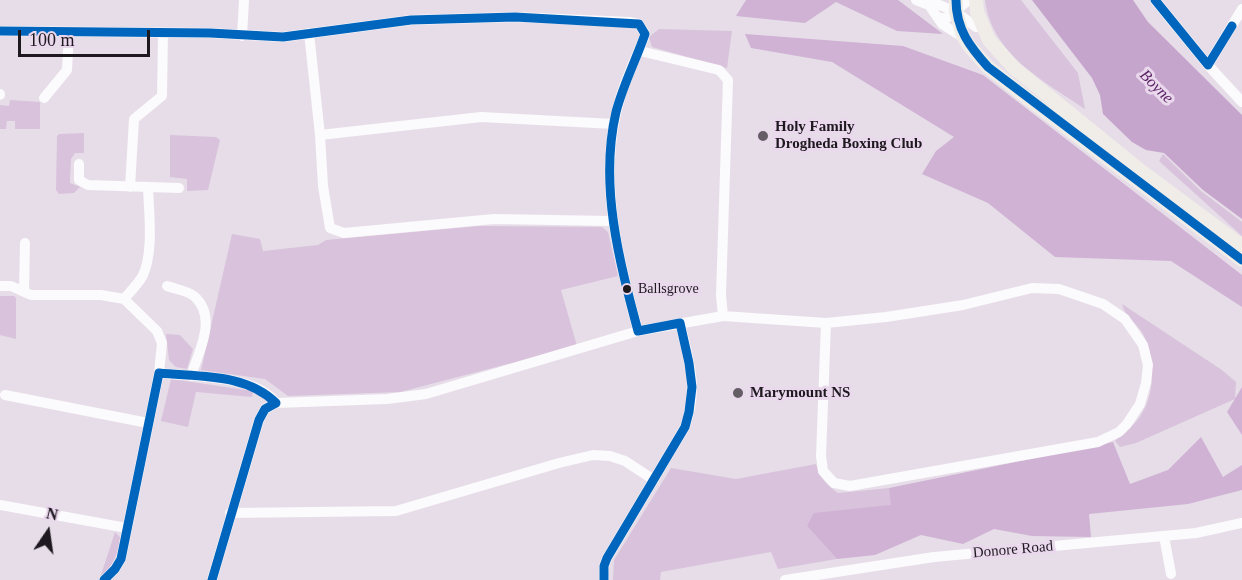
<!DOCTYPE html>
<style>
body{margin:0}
#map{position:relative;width:1242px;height:580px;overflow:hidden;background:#e6dde8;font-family:Georgia,serif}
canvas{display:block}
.north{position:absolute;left:18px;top:502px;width:60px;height:60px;-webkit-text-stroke:4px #ead8ed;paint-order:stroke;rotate:13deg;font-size:16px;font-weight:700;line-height:24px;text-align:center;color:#1e181f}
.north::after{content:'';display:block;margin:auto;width:21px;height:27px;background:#1e181f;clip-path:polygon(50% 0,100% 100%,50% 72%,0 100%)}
.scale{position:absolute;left:18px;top:30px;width:132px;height:27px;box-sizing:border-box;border:3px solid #1e181f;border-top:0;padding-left:8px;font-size:18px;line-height:21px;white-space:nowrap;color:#1e181f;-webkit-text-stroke:4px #ead8ed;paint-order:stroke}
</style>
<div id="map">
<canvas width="1242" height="580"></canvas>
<div class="north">N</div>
<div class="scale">100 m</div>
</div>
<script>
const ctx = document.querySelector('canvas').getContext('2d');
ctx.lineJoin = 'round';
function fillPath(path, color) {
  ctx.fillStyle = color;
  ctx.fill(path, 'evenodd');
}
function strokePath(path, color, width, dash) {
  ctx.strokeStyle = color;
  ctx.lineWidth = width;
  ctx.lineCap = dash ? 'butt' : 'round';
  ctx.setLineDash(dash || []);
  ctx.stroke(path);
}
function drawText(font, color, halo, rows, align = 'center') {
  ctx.font = font + ' Georgia,serif';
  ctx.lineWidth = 6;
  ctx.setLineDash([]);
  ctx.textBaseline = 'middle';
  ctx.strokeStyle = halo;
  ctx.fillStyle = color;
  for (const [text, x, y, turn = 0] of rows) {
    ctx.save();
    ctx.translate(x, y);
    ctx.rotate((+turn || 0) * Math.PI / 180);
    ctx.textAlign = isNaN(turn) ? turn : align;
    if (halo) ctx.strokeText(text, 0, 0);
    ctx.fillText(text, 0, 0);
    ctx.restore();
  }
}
const green = new Path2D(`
 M985,0h36l57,73 7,36c-41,-28 -93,-54 -100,-109z
 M659,29l73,2 -5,37 -75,-21 -3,-10z
 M10,100l30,2v27h-25v-8h-8l-1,8h-6v-24l9,1z
 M84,133v20h-9l-4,6 -1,24 10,4 -6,6 -15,1 -3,-4 1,-54 2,-2z
 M170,135l46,2 4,3 -12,50 -21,1v-12l-17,-2z
 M1163,154l38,37 41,31v14l-83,-75z
 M479,226l123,1 6,5 10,44 -57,14 16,56 -177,46 -112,4 -23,-17 -64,-9 31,-136 28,5 3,12 55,-6 8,-5z
 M0,296h14l2,2v41l-16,-4z
 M1122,304l100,66 14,12 -1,17 -99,44 -16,4 -5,-6c8,-8 20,-16 26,-26 15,-23 14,-57 2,-81 -6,-11 -18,-17 -21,-30z
 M166,334l14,1 13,14 -6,20 -11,-2 -7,-7z
 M171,379l82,12 -1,6 -56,-5 -8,35 -27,-6z
 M816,464c3,14 12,22 22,29l51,-5 3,17 -85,21 30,33 -59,10 -7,-17 -110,20 -1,8h-47l1,-20 57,-92 65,11z
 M115,532l5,5c-1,17 -8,30 -20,41z`);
const forest = new Path2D(`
 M746,0h152l45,34 -46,-3 -61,-29 -31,21 -69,-7z
 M745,34l158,12 80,29 259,200v32l-71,-46 -116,-4 -67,-54 -66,-29 14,-23 18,-14 -122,-75 -81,-14z
 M1242,387v48l-15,-23z
 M1201,437l22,40 19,-12v25l-54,14 -99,10 2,23 -59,-1 -38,-7 -31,15 -42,-9 -46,20 -38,4 -30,-33 7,-13 77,-8 -2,-17 224,-46 17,42 38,-14z`);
const water = new Path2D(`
 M1032,0h101l15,22 94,93v104l-39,-29 -39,-37 -18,-3 -14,-8 -29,-28 -3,-19 -8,-17z`);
const minor = new Path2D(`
 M916,0l13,5 8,-1 19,8 20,15 6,-1
 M1155,0l53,65 34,37
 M929,5l13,19 22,14
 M939,18h8l22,-18
 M0,31l210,2 73,4 128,-17 104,-3 114,5 10,2 6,10c-4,13 -10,24 -15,37 -7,16 -13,36 -16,53 -13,70 6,140 24,207
 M309,33l11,102 3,51 7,42 14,5 150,-14 118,2
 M242,36l2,-36
 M640,51l79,19 9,10 -7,215 2,21
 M1208,65l34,-56
 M0,94v1
 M44,98l23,-28 2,-38
 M320,135l161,-18 133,7
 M79,164v16l9,5 91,3
 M130,187l4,-68 28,-23 1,-62
 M0,286h11l20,9h70l23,4 33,32 5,12 -3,30 -38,186 -6,10 -11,11
 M167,286c8,3 21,5 27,10 24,21 5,55 -3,80
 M24,290l1,-47
 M124,299c6,-7 13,-14 18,-22 12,-22 7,-64 6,-89
 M159,373c33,4 96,1 117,30
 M5,395l143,28
 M0,505l127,23
 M230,513l166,-2 163,-48 34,-8 17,1 15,5 29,19
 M1164,536l7,38
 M212,580l47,-160 6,-11 11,-6 111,-4 39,-5 212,-63 85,-15 103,7 60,-6 77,-12 69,-17 27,1 44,15 22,15 18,26 5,20 -2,18 -6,21 -13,20 -8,8 -21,10 -248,44 -16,-3 -11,-12 -2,-15 5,-133
 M604,580v-14l3,-8 78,-131c14,-41 4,-64 -5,-104
 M785,580l149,-23 262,-24 46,-10`);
const major = new Path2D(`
 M956,0v12l7,24 7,11 18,20 39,31 215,162
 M976,0l1,12 12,28 25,28 122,99 106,79`);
const bus1 = new Path2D(`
 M956,0c0,29 14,47 32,67l254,193
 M1155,0l53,65
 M0,31l210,2 73,4 128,-17 104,-3 124,7 6,10c-9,26 -22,51 -29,78 -17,73 3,148 22,219l42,-8 9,40 3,24 -3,25 -4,15 -78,131 -3,8v14
 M1208,65l24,-39
 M104,580l11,-11 6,-10 38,-186c40,4 87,0 117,30l-11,6 -6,11 -47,160`);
const markers = [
 [763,136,6,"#645d65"],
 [627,289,5,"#1e181f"],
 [738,393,6,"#645d65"]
];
const busNames = [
 ["Ballsgrove",638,289]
];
const poiNames = [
 ["Holy Family",775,127],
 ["Drogheda Boxing Club",775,144],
 ["Marymount NS",750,393]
];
const streetNames = [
 ["Donore Road",1013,550,-5]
];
const waterNames = [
 ["Boyne",1156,87,45]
];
fillPath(green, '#d9c2dc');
fillPath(forest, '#cfb2d4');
fillPath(water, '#c6a5cd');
strokePath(minor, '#fbfafc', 10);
strokePath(major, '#f0ede8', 14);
strokePath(bus1, '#0065bd', 9);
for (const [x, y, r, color] of markers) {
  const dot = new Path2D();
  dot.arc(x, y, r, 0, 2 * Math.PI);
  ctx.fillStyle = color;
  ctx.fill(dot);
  strokePath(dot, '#ead8ed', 2);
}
drawText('14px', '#1e181f', '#ead8ed', busNames, 'left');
drawText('bold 15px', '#1e181f', '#ead8ed', poiNames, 'left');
drawText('15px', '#1e181f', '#ead8ed', streetNames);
drawText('italic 16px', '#5a2364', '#ead8ed', waterNames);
</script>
